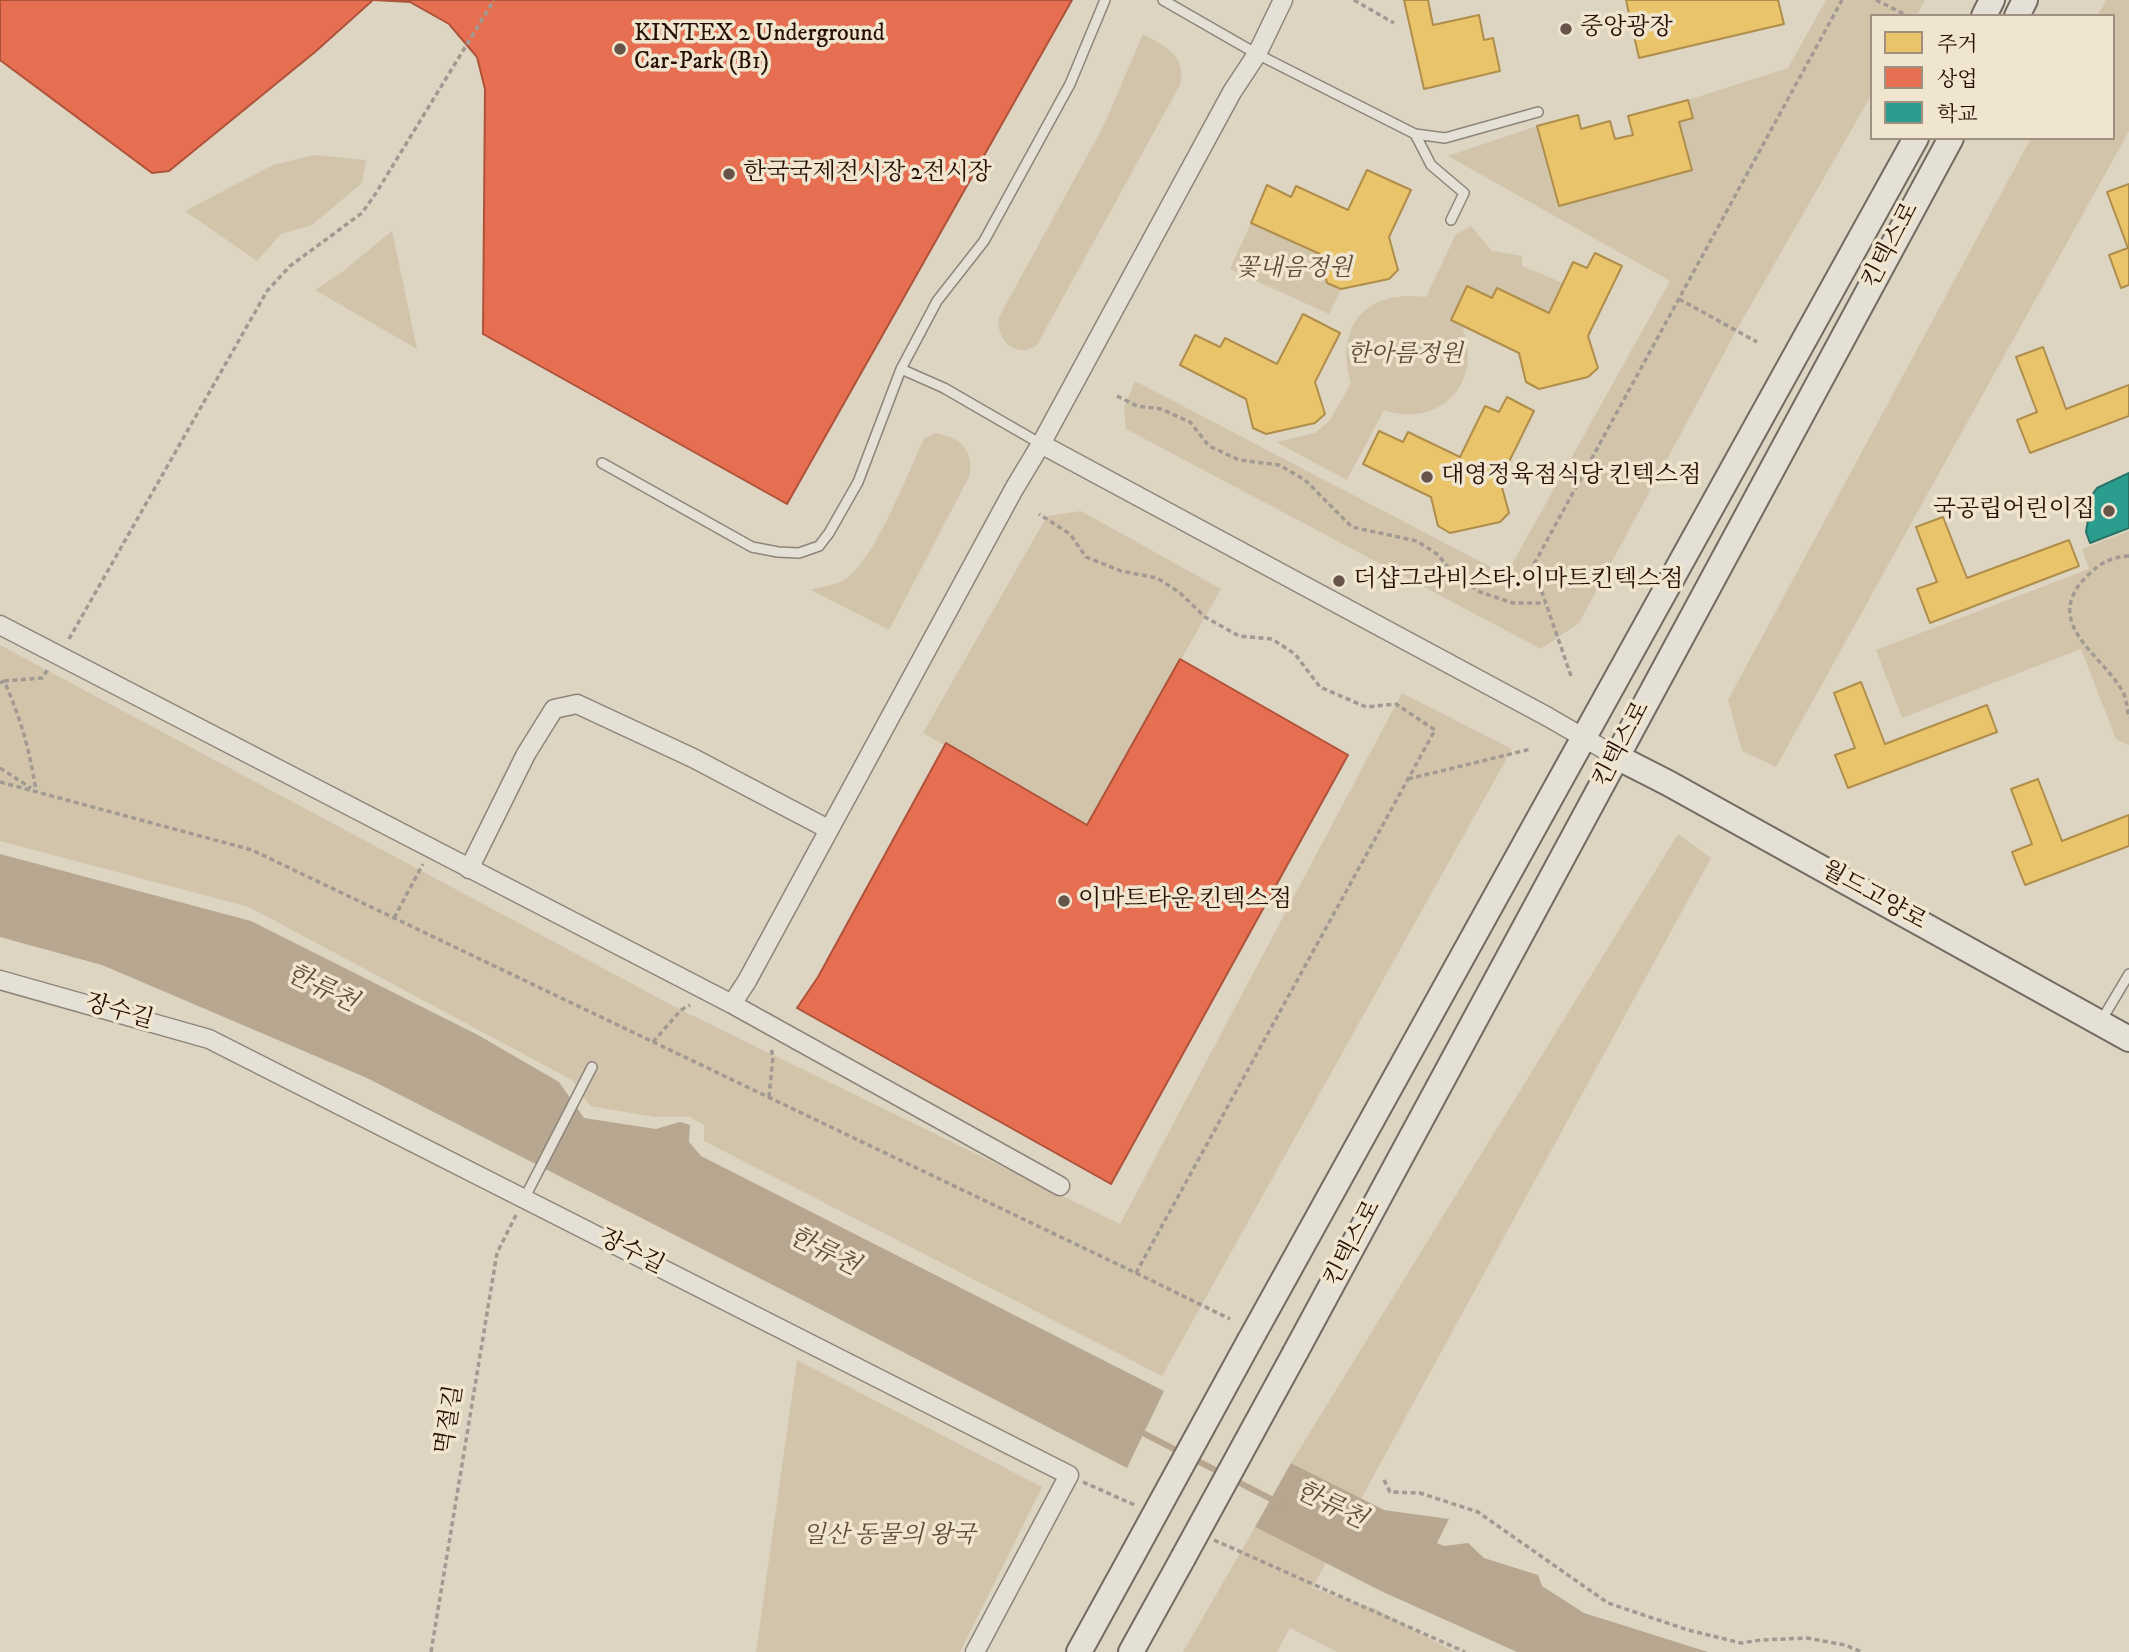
<!DOCTYPE html>
<meta charset="utf-8">
<style>
body{margin:0}
#map{position:relative;width:2129px;height:1652px;overflow:hidden;background:#ddd4c2;font-family:"IM FELL DW Pica","Noto Serif KR",serif}
canvas{display:block}
.legend{position:absolute;left:1870px;top:14px;width:245px;height:126px;box-sizing:border-box;background:#f0e6d0;border:2px solid #a0907f;margin:0;padding:9px 12px;list-style:none;font-size:21px;color:#280f06}
.legend li{display:flex;align-items:center;gap:14px;height:35px}
.legend b{width:35px;border:2px solid #a0907f}
</style>
<div id="map">
<canvas width="2129" height="1652"></canvas>
<ul class="legend">
<li><b style="height:19px;background:#e9c46a"></b>주거</li>
<li><b style="height:19px;background:#e76f51"></b>상업</li>
<li><b style="height:19px;background:#2a9d8f"></b>학교</li>
</ul>
</div>
<script>
const ctx = document.querySelector('canvas').getContext('2d');
ctx.lineJoin = 'round';
function fillPath(path, color) {
  ctx.fillStyle = color;
  ctx.fill(path, 'evenodd');
}
function strokePath(path, color, width, dash) {
  ctx.strokeStyle = color;
  ctx.lineWidth = width;
  ctx.lineCap = dash ? 'butt' : 'round';
  ctx.setLineDash(dash || []);
  ctx.stroke(path);
}
function drawText(font, color, halo, rows, align = 'center') {
  ctx.font = font + ' "IM FELL DW Pica","Noto Serif KR",serif';
  ctx.lineWidth = 7;
  ctx.setLineDash([]);
  ctx.textBaseline = 'middle';
  ctx.strokeStyle = halo;
  ctx.fillStyle = color;
  for (const [text, x, y, turn = 0] of rows) {
    ctx.save();
    ctx.translate(x, y);
    ctx.rotate((+turn || 0) * Math.PI / 180);
    ctx.textAlign = isNaN(turn) ? turn : align;
    if (halo) ctx.strokeText(text, 0, 0);
    ctx.fillText(text, 0, 0);
    ctx.restore();
  }
}
const green = new Path2D(`
 M1826,0h99l-8,16h-45v78l-136,237 -157,292 -38,26 -415,-220 -2,-21 11,-27 371,194 164,-294 -222,-125 89,-30 22,80 133,-36 -13,-48 14,-4 -5,-18 100,-32z
 M2106,0h23v131l-353,636 -34,-16 -14,-51 303,-562h82v-122h-16z
 M1143,34c22,13 42,19 38,49l-144,262c-3,2 -7,4 -11,5 -19,2 -30,-17 -27,-33l104,-190z
 M315,155l51,5 -4,23 -50,42 -31,9 -24,27 -72,-50 88,-46z
 M1251,223l69,31 7,29 14,6 -12,25 -99,-45z
 M1471,226l21,25 30,5v10l41,17 -14,30 -52,-25 -5,10 -25,-11 -16,33 11,5c3,10 6,22 6,33 -3,45 -44,66 -84,52l-37,70 -71,-38 39,-9 15,-13 21,-37c-17,-58 16,-94 75,-86l30,-63z
 M392,231l25,118 -102,-59 27,-18z
 M935,433c26,5 38,16 35,42l-81,155 -78,-40c12,-4 27,-5 36,-12 29,-21 60,-104 77,-139z
 M1081,511l140,78 -134,236 -164,-92 124,-217z
 M2129,531v214l-13,-6 -35,-90 -179,69 -26,-68 213,-81 -7,-20z
 M0,645l681,365 439,214 282,-531 110,56 -350,627 -458,-235v-16l-14,-8h-35l-65,-11 -18,-26 -323,-173 -249,-66z
 M1678,834l33,24 -350,641 -70,-36z
 M797,1360l245,127 -82,165h-204z
 M1255,1527l71,36 -14,25 64,21 78,43h-117l-47,-24 -13,24h-94z`);
const water = new Path2D(`
 M0,854l251,67 227,114 81,47 25,36 72,11 24,-7 10,3 -1,17 12,14 463,235 -37,77 -313,-162 -447,-228 -265,-113 -102,-28z
 M1291,1463l93,47 65,9 -12,24 7,3 24,-3 16,15 54,17 4,11 42,27 124,39h-191l-134,-60 -128,-65z`);
const homes = new Path2D(`
 M1404,0h24l5,25 46,-10 5,25 9,-2 7,33 -76,18z
 M1626,0h152l6,24 -145,34z
 M1688,100l5,18 -14,4 13,48 -133,36 -22,-80 41,-11 3,14 29,-8 5,18 18,-4 -5,-19z
 M1367,170l44,20 -22,47 9,33 -9,9 -48,10 -14,-6 -7,-29 -69,-31 16,-38 24,12 5,-11 52,24z
 M2129,184v101l-8,3 -12,-33 19,-7 -21,-56z
 M1595,253l27,13 -34,70 10,32 -10,9 -49,12 -13,-7 -7,-29 -68,-33 16,-34 25,12 5,-10 52,25 24,-51 14,6z
 M1303,314l37,19 -25,49 10,32 -10,9 -49,11 -13,-6 -7,-29 -66,-34 15,-30 25,12 5,-9 52,26z
 M2043,347l23,62 63,-24v31l-99,37 -13,-33 20,-8 -21,-55z
 M1507,397l27,14 -34,69 9,33 -9,9 -50,11 -12,-7 -7,-29 -68,-33 16,-33 24,11 5,-10 52,25 25,-51 14,6z
 M1943,517l24,61 102,-38 10,26 -149,57 -13,-34 20,-7 -21,-55z
 M1861,682l24,62 102,-39 10,27 -149,56 -13,-33 20,-7 -21,-55z
 M2038,779l24,62 67,-26v31l-104,39 -13,-33 20,-8 -21,-55z`);
const shops = new Path2D(`
 M0,0h373l-58,52 -146,119 -17,2 -152,-113z
 M374,0h698l-285,504 -304,-170 2,-245 -8,-32 -28,-33 -39,-22z
 M1180,659l168,96 -237,429 -314,-176 21,-31 128,-234 141,82z`);
const schools = new Path2D(`
 M2129,473v55l-39,15 -4,-11 6,-37 5,-7z`);
const stream = new Path2D(`
 M1139,1431l43,22
 M1192,1458l31,16
 M1232,1479l47,24`);
const path = new Path2D(`
 M1354,0l40,23
 M1876,0l32,16
 M1679,299l78,43
 M1117,396l20,10 24,3 29,13 19,24 30,14 40,5 26,15 47,47 65,14 20,13 18,21 25,17 33,11h32
 M2129,556c-18,1 -29,7 -42,20 -47,47 15,78 36,116 4,8 4,18 6,26
 M69,639l198,-348 23,-25 72,-53 14,-20 118,-193
 M1571,676l-38,-110 309,-566
 M4,681l38,-3 7,-10
 M0,683l4,-2c17,37 26,71 32,110
 M0,768l31,20
 M1408,779l123,-30
 M0,782l252,68 884,423 299,-543 -39,-26 -30,3 -46,-20 -25,-33 -23,-15 -33,-3 -34,-19 -26,-25 -22,-14 -36,-7 -35,-14 -16,-23 -31,-20
 M394,918l29,-54
 M653,1042l28,-32 9,-5
 M769,1097l4,-40 -2,-9
 M1136,1273l94,46
 M1384,1480l6,12 30,1 58,19 130,91 80,27 53,13 20,-3 46,-2 38,7 17,7
 M1083,1482l54,24
 M1214,1540l251,112
 M431,1652l66,-399 20,-40`);
const lane = new Path2D(`
 M1163,0l94,54 158,80 30,4 93,-26
 M1415,134l16,31 33,28 -13,27
 M901,369l43,19 97,56
 M602,463l150,84 26,5 21,1 20,-7 10,-13 29,-51 43,-113 36,-68 47,-60 86,-157 35,-84
 M2101,1021l28,-47
 M524,1199l68,-132`);
const street = new Path2D(`
 M1041,444l507,273 69,40
 M0,625l732,379 328,182
 M469,869l57,-115 28,-45 23,-5 116,54 135,71
 M0,980l209,59 860,436 -94,177
 M732,1004l15,-23 267,-492 27,-45 191,-352 25,-38 26,-54`);
const secondary = new Path2D(`
 M1984,16l8,-16
 M2017,16l8,-16
 M1617,757l51,26 461,256
 M1250,1340l666,-1202
 M1295,1353l656,-1215
 M1079,1652l54,-98
 M1131,1652l52,-94`);
const secondaryBridge = new Path2D(`
 M1133,1554l117,-214
 M1183,1558l112,-205`);
const markers = [
 [1566,29,7,"#675448"],
 [620,49,7,"#675448"],
 [729,174,7,"#675448"],
 [1427,477,7,"#675448"],
 [2109,511,7,"#675448"],
 [1339,581,7,"#675448"],
 [1064,901,7,"#675448"]
];
const poiNames = [
 ["중앙광장",1580,29],
 ["KINTEX 2 Underground",634,35],
 ["Car-Park (B1)",634,63],
 ["한국국제전시장 2전시장",743,174],
 ["대영정육점식당 킨텍스점",1441,477],
 ["국공립어린이집",2095,511,"right"],
 ["더샵그라비스타.이마트킨텍스점",1353,581],
 ["이마트타운 킨텍스점",1078,901]
];
const streetNames = [
 ["킨텍스로",1892,246,-62],
 ["킨텍스로",1623,745,-62],
 ["월드고양로",1873,897,29],
 ["장수길",119,1013,16],
 ["킨텍스로",1354,1244,-62],
 ["장수길",631,1253,27],
 ["멱절길",451,1420,-81]
];
const parkNames = [
 ["꽃내음정원",1294,270],
 ["한아름정원",1405,356],
 ["일산 동물의 왕국",889,1537]
];
const waterNames = [
 ["한류천",321,990,26],
 ["한류천",823,1253,27],
 ["한류천",1330,1507,26]
];
fillPath(green, '#d1c4ab');
fillPath(water, '#b7a790');
fillPath(homes, '#e9c46a');
strokePath(homes, '#af8e4c', 2);
fillPath(shops, '#e76f51');
strokePath(shops, '#ae523a', 2);
fillPath(schools, '#2a9d8f');
strokePath(schools, '#297266', 2);
strokePath(stream, '#b7a790', 6);
strokePath(lane, '#8d8579', 12);
strokePath(street, '#8d8579', 21);
strokePath(secondary, '#736a61', 28);
strokePath(path, '#a09a92', 3.5, [5, 3.5]);
strokePath(lane, '#e5e0d6', 9);
strokePath(street, '#e5e0d6', 18);
strokePath(secondary, '#e5e0d6', 24);
strokePath(secondaryBridge, '#736a61', 28, []);
strokePath(secondaryBridge, '#e5e0d6', 24);
for (const [x, y, r, color] of markers) {
  const dot = new Path2D();
  dot.arc(x, y, r, 0, 2 * Math.PI);
  ctx.fillStyle = color;
  ctx.fill(dot);
  strokePath(dot, '#f0e6d0', 2.5);
}
drawText('24px', '#280f06', '#f0e6d0', poiNames, 'left');
drawText('24px', '#280f06', '#f0e6d0', streetNames);
drawText('italic 24px', '#604939', '#f0e6d0', parkNames);
drawText('italic 26px', '#614b3b', '#f0e6d0', waterNames);
</script>
